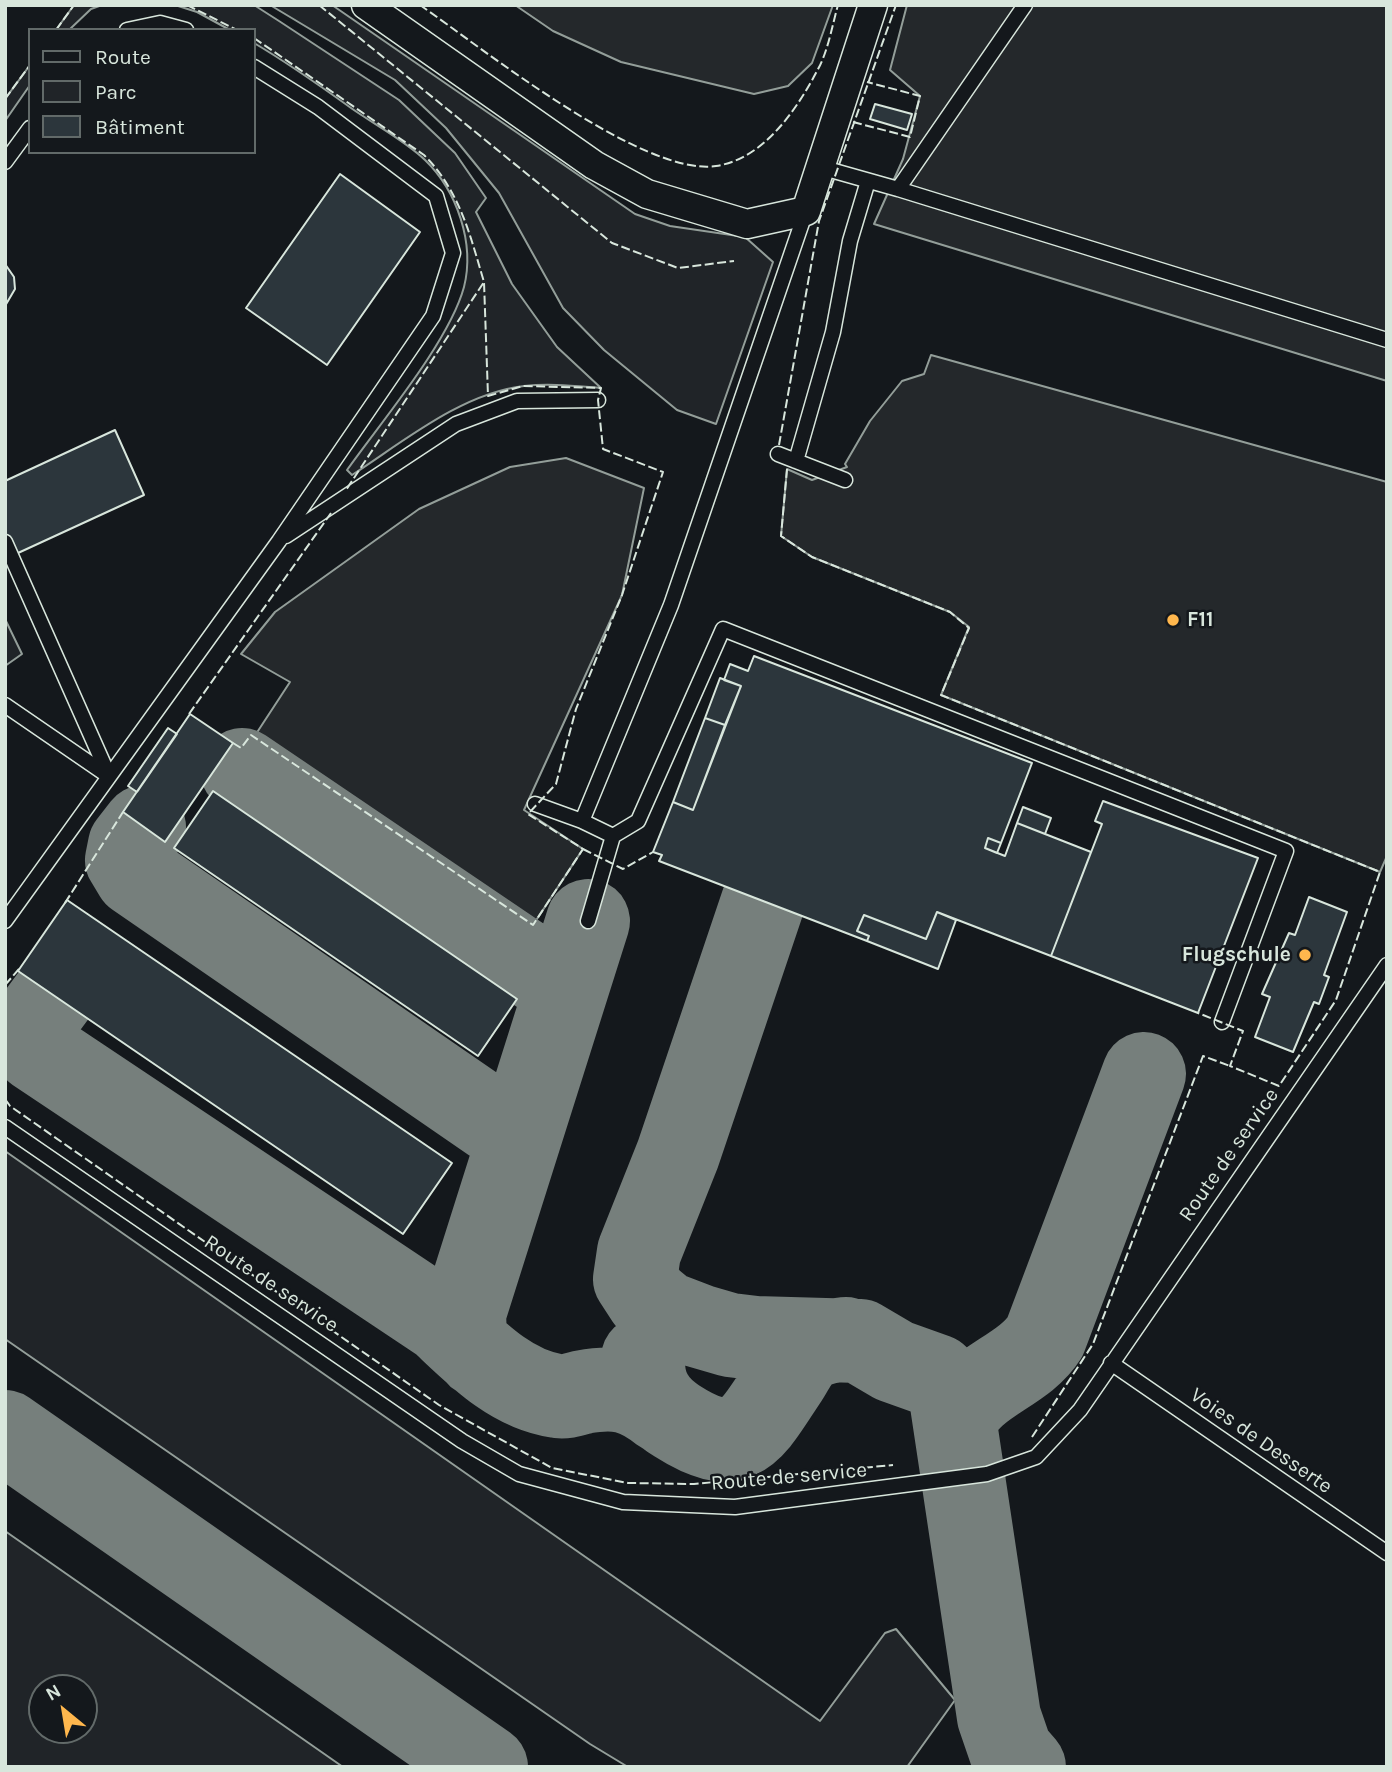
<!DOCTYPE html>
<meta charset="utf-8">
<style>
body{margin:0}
#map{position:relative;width:1392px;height:1772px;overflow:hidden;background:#14181c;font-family:Karla,sans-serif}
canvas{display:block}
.frame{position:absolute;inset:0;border:7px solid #d8e6dc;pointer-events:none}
.legend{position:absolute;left:28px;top:28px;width:228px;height:126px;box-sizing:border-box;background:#14181c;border:2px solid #626a69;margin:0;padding:9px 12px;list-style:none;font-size:21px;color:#d8e6dc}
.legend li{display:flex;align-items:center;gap:14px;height:35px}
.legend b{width:35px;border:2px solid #626a69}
.north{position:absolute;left:28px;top:1674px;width:70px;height:70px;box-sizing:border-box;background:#14181c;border:2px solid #626a69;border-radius:50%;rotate:330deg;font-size:19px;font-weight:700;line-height:28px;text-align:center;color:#d8e6dc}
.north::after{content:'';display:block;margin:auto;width:24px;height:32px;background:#ffb74d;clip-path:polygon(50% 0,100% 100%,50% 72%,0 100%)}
</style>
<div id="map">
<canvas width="1392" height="1772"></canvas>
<div class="frame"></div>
<ul class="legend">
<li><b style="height:9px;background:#14181c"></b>Route</li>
<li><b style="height:19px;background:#202428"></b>Parc</li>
<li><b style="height:19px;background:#2c363c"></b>Bâtiment</li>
</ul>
<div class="north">N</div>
</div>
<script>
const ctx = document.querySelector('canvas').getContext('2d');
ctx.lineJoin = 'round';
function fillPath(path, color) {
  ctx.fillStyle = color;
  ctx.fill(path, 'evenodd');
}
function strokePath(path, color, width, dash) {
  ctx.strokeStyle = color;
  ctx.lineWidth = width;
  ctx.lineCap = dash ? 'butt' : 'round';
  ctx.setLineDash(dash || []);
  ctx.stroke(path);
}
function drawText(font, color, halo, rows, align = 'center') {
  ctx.font = font + ' Karla,sans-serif';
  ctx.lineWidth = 5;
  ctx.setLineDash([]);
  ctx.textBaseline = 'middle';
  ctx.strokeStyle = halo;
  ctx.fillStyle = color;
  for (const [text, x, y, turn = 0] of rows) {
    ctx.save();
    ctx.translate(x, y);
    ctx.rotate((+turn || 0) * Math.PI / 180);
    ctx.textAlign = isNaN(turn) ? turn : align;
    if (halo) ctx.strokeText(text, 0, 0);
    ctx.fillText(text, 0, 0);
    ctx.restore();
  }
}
const green = new Path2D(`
 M74,5h28l-11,4 -22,21h-13z
 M175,5h79l25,16 120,79 56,53 31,45 -10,14 36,72 45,63 44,41c-26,-2 -51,-5 -77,-2 -62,7 -121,56 -172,89l-5,-5c34,-48 102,-128 117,-183 11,-44 -7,-96 -39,-127 -21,-20 -50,-35 -74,-52 -32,-23 -63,-45 -97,-65v-13h-24l-33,-18z
 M270,5h62l303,209 35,12 75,11 28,25 -57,162 -39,-14 -73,-60 -41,-42 -64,-115 -53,-65 -51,-48z
 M30,65v20l-25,36v-22z
 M5,619l17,35 -17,12z
 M5,1151l815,570 65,-88 11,-4 59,71 -48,67h-279l-38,-23 -585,-405z
 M5,1531l338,236h-338zM84,1688v42h-42v-42z`);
const parking = new Path2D(`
 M515,5h318l-21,58 -24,23 -34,8 -133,-32 -68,-31z
 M907,5h480v376l-513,-157 29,-65 17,-63 -30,-26z
 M931,355l456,127v374l-7,16 -439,-177 28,-68 -19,-15 -138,-55 -31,-21 6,-67 25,11 35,-13 -2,-3 25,-43 32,-40 22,-7z
 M566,458l78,30 -22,107 -98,215 59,39 -50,76 -279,-188 36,-55 -49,-28 34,-42 144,-103 91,-42z`);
const taxiway = new Path2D(`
 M242,770l307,208 9,14 2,14
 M144,827l-14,18 -3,15 9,15 376,259 3,10
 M763,902l-85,252 -39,98 -4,27 13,20 17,14 34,13 31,9 25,3 105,3 34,20 42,15 14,15 49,326 12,35 13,15
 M54,995l-23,31 -2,13 7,11 406,271c33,31 68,68 115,75 8,2 18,-2 26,-4 34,-6 52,-2 79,19
 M478,1355l-13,-17 -1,-25 124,-392
 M643,1358c-1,28 10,48 34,63 64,41 75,8 110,-44 5,-8 11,-20 19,-26 12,-9 25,-10 40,-12
 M955,1421c16,-40 68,-49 90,-84l99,-263
 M5,1432l481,335`);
const building = new Path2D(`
 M875,104l37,10 -5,16 -37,-11z
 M340,174l80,58 -93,133 -81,-57z
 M5,264l9,13 1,12 -10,17z
 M115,430l29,65 -139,64v-78z
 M754,656l278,107 -31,80 -13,-5 -3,10 20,8 12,-33 74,29 -40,104 -114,-44 -11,27 -62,-24 -7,16 12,5 -2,5 -208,-80 3,-6 -9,-3 20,-50 20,8 48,-124 -17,-6 6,-16 18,7z
 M720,678l21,8 -16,39 -20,-7z
 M190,714l43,29 -68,99 -42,-30z
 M705,718l20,7 -32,85 -20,-8z
 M168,728l9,6 -40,58 -9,-6z
 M213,791l304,208 -39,57 -304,-208z
 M1103,801l155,57 -60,155 -147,-57 51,-132 -7,-3z
 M1023,807l28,11 -6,16 -28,-11z
 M988,838l13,5 -4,10 -12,-5z
 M1309,897l38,15 -23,63 5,2 -10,27 -5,-2 -21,50 -38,-15 15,-40 -8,-3 27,-61 6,2z
 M67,900l385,263 -49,71 -385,-263z
 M937,912l19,8 -18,49 -71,-28 2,-5 -12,-5 7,-16 62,24z`);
const service = new Path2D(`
 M1025,5l-127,184 489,151
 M127,30l33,-7 26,7
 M5,162l25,-34
 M820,167l78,22
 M778,454l67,26
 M796,461l37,-129 17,-91 18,-60
 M286,536l170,-112 61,-23 81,-1
 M5,542l104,234
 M5,705l102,70
 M535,804l47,17
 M613,836l-31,-15 89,-216 135,-394
 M5,921l274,-380 154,-225 20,-63 -17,-57 -118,-89 -64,-40
 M588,921l25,-85 25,-15 85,-192 563,222 -64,171
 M5,1127l457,314 57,33 104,28 112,5 252,-33 49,-17 44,-47 307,-445
 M1111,1363l276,190`);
const minor = new Path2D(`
 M366,5l228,160 53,29 100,30 59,-13 67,-206`);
const fence = new Path2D(`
 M187,5l50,25
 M319,5l293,238 66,25 56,-7
 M420,5c62,43 223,172 296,161 47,-7 80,-55 101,-95 11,-19 15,-45 21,-66
 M56,30l18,-25
 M254,38l170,117c36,36 46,80 60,127l-138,208
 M5,99l25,-34
 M853,122l57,15 10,-41 -53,-14
 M779,445l40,-224 77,-216
 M787,469l-6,67 31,21 138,55 19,16 -28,67 439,177 -44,128 -57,86 -49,-20 13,-35 -45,-18
 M189,714l142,-201
 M233,743l8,5 10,-13 282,190 50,-76 -55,-35 28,-30 20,-75 46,-114 41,-123 -60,-23 -5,-49 3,-12 -78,-2 -35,10 -4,-114
 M583,849l40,20 30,-17
 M65,903l58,-91
 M5,985l14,-16
 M5,1099l5,7 429,299 113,63 76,15 66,1 199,-19
 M1032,1437l61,-93 110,-288 27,10`);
const markers = [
 [1173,620,7,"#ffb74d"],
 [1305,955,7,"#ffb74d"]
];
const poiNames = [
 ["F11",1187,620],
 ["Flugschule",1291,955,"right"]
];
const streetNames = [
 ["Route de service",1229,1155,-55],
 ["Route de service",271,1284,34],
 ["Voies de Desserte",1261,1441,35],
 ["Route de service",789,1477,-5]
];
fillPath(green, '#202428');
strokePath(green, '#939e99', 2);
fillPath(parking, '#24282b');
strokePath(parking, '#939e99', 2);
strokePath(taxiway, '#767f7c', 84);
fillPath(building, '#2c363c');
strokePath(building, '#d8e6dc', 2);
strokePath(service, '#d8e6dc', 17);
strokePath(minor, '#d8e6dc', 31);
strokePath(service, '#14181c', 14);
strokePath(minor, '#14181c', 28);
strokePath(fence, '#d8e6dc', 2, [9, 3.5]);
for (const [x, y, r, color] of markers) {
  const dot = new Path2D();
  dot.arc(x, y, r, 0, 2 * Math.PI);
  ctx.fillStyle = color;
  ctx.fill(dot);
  strokePath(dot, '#14181c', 2.5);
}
drawText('bold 21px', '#d8e6dc', '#14181c', poiNames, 'left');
drawText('21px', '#d8e6dc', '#14181c', streetNames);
</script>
